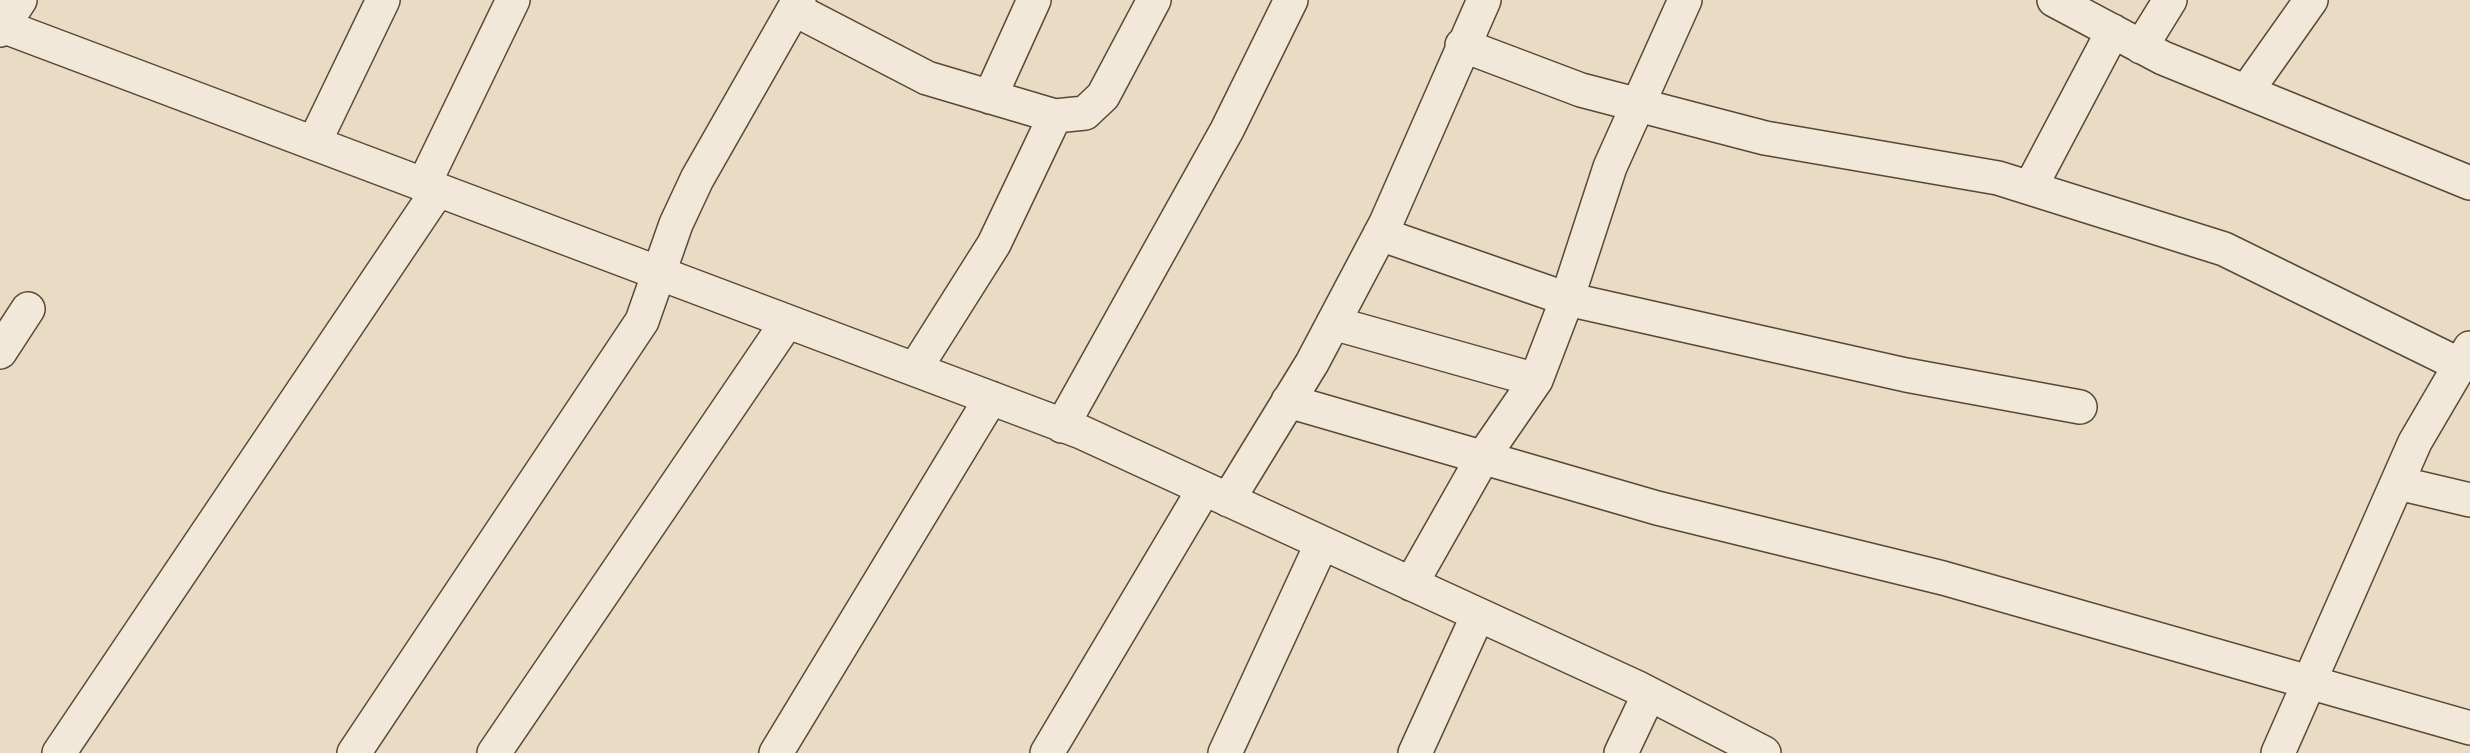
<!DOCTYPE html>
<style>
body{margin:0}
canvas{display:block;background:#eadbc4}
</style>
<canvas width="2470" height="753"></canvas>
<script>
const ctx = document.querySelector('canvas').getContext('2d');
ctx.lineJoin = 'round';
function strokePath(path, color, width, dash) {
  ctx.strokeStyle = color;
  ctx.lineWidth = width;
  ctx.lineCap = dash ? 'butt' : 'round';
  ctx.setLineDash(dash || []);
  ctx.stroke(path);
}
const street = new Path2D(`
 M2054,0l109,58 307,125
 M794,9l133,69 128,38
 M0,25l1081,407 555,255 128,66
 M0,30l20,-30
 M1462,45l119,45 184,48 233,40 226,71 236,116
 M2141,47l29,-47
 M2246,92l65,-92
 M990,97l44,-97
 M314,143l69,-143
 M424,184l89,-184
 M2030,188l83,-157
 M1380,234l187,65 339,76 174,32
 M1333,323l203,57
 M0,352l28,-43
 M915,369l79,-125 61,-128 30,-3 18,-17 51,-96
 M1288,401l369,107 286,70 527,150
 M1062,426l165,-296 64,-130
 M2398,483l72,17
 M1228,500l84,-137 74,-140 98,-223
 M1411,584l72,-127 53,-77 31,-81 43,-132 75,-167
 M59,753l379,-563
 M354,753l288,-432 34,-97 21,-45 102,-179
 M494,753l293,-431
 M776,753l215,-355
 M1047,753l157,-264
 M1225,753l97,-210
 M1415,753l63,-138
 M1621,753l28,-59
 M2278,753l137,-311 55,-94`);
strokePath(street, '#594934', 36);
strokePath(street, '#f1e8d9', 33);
</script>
